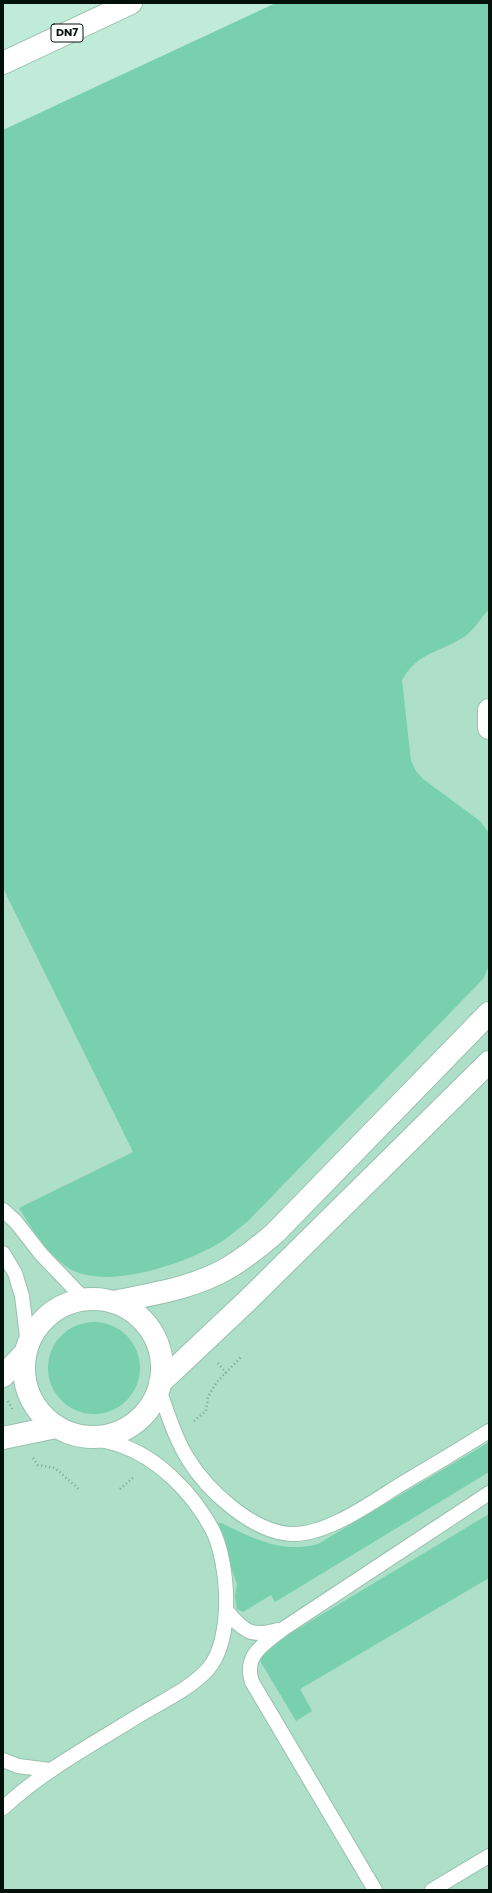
<!DOCTYPE html>
<style>
body{margin:0}
#map{position:relative;width:492px;height:1893px;overflow:hidden;background:#c0ebd9;font-family:Poppins,sans-serif}
canvas{display:block}
.frame{position:absolute;inset:0;border:4px solid #03110b;pointer-events:none}
</style>
<div id="map">
<canvas width="492" height="1893"></canvas>
<div class="frame"></div>
</div>
<script>
const ctx = document.querySelector('canvas').getContext('2d');
ctx.lineJoin = 'round';
function fillPath(path, color) {
  ctx.fillStyle = color;
  ctx.fill(path, 'evenodd');
}
function strokePath(path, color, width, dash) {
  ctx.strokeStyle = color;
  ctx.lineWidth = width;
  ctx.lineCap = dash ? 'butt' : 'round';
  ctx.setLineDash(dash || []);
  ctx.stroke(path);
}
function drawText(font, color, halo, rows, align = 'center') {
  ctx.font = font + ' Poppins,sans-serif';
  ctx.lineWidth = 3.5;
  ctx.setLineDash([]);
  ctx.textBaseline = 'middle';
  ctx.strokeStyle = halo;
  ctx.fillStyle = color;
  for (const [text, x, y, turn = 0] of rows) {
    ctx.save();
    ctx.translate(x, y);
    ctx.rotate((+turn || 0) * Math.PI / 180);
    ctx.textAlign = isNaN(turn) ? turn : align;
    if (halo) ctx.strokeText(text, 0, 0);
    ctx.fillText(text, 0, 0);
    ctx.restore();
  }
}
const built = new Path2D(`
 M276,3h213v1887h-486v-1760z`);
const green = new Path2D(`
 M276,3h213v606c-8,9 -16,22 -25,28 -25,16 -46,15 -62,43l9,81 5,10 7,8 57,42 9,12v133l-6,13 -235,242c-8,6 -15,13 -24,19 -33,22 -120,53 -157,27 -21,-14 -35,-38 -48,-59l114,-56 -130,-264v-758z
 M48 1368a46 46 0 1 1 92 0a46 46 0 1 1-92 0Z
 M489,1442v30l-214,130 -4,-7 -28,17 -6,-3 -2,-13 2,-12 -21,-58 2,-3h3c32,15 61,31 97,21z
 M489,1514v64l-189,111 12,22 -16,10 -40,-67z`);
const path = new Path2D(`
 M218,1363l8,10
 M8,1401l5,9
 M194,1421l12,-10 2,-14 8,-14 25,-26
 M33,1458l5,7 17,3 25,22
 M120,1489l15,-13`);
const lane = new Path2D(`
 M3,1210l13,12 25,32 44,46
 M3,1253l12,20 7,23 6,49
 M159,1389c8,23 16,49 29,70 19,31 64,73 103,75 37,1 81,-32 112,-51 29,-17 57,-34 86,-52
 M226,1610c17,21 25,28 52,20
 M3,1760l15,6 32,4
 M3,1808c42,-39 92,-65 140,-95 22,-13 48,-25 65,-44 26,-30 21,-107 4,-140 -19,-35 -53,-71 -92,-84 -12,-4 -26,-6 -38,-9
 M375,1890l-123,-208c-9,-27 12,-38 31,-53l206,-136
 M432,1890l57,-34`);
const street = new Path2D(`
 M489,710v18
 M24 1368a69 69 0 1 1 138 0a69 69 0 1 1-138 0Z
 M114,1302c39,-8 80,-14 114,-34 17,-10 32,-22 47,-35l214,-220
 M3,1376l23,-24
 M160,1383l87,-82 242,-239
 M3,1438l53,-11`);
const primary = new Path2D(`
 M3,63l128,-60`);
const shields = [
 [67,33,32]
];
const shieldNames = [
 ["DN7",67,33]
];
fillPath(built, '#addfc9');
fillPath(green, '#78d0ae');
strokePath(lane, '#98c1af', 16);
strokePath(street, '#98c1af', 24);
strokePath(primary, '#98c1af', 24);
strokePath(path, '#80a294', 2.5, [1, 3]);
strokePath(lane, '#fff', 14);
strokePath(street, '#fff', 22);
strokePath(primary, '#fff', 22);
for (const [x, y, w] of shields) {
  const box = new Path2D();
  box.roundRect(x - w / 2, y - 9, w, 18, 3);
  ctx.fillStyle = '#fff';
  ctx.fill(box);
  strokePath(box, '#03110b', 1);
}
drawText('bold 11px', '#03110b', null, shieldNames);
</script>
